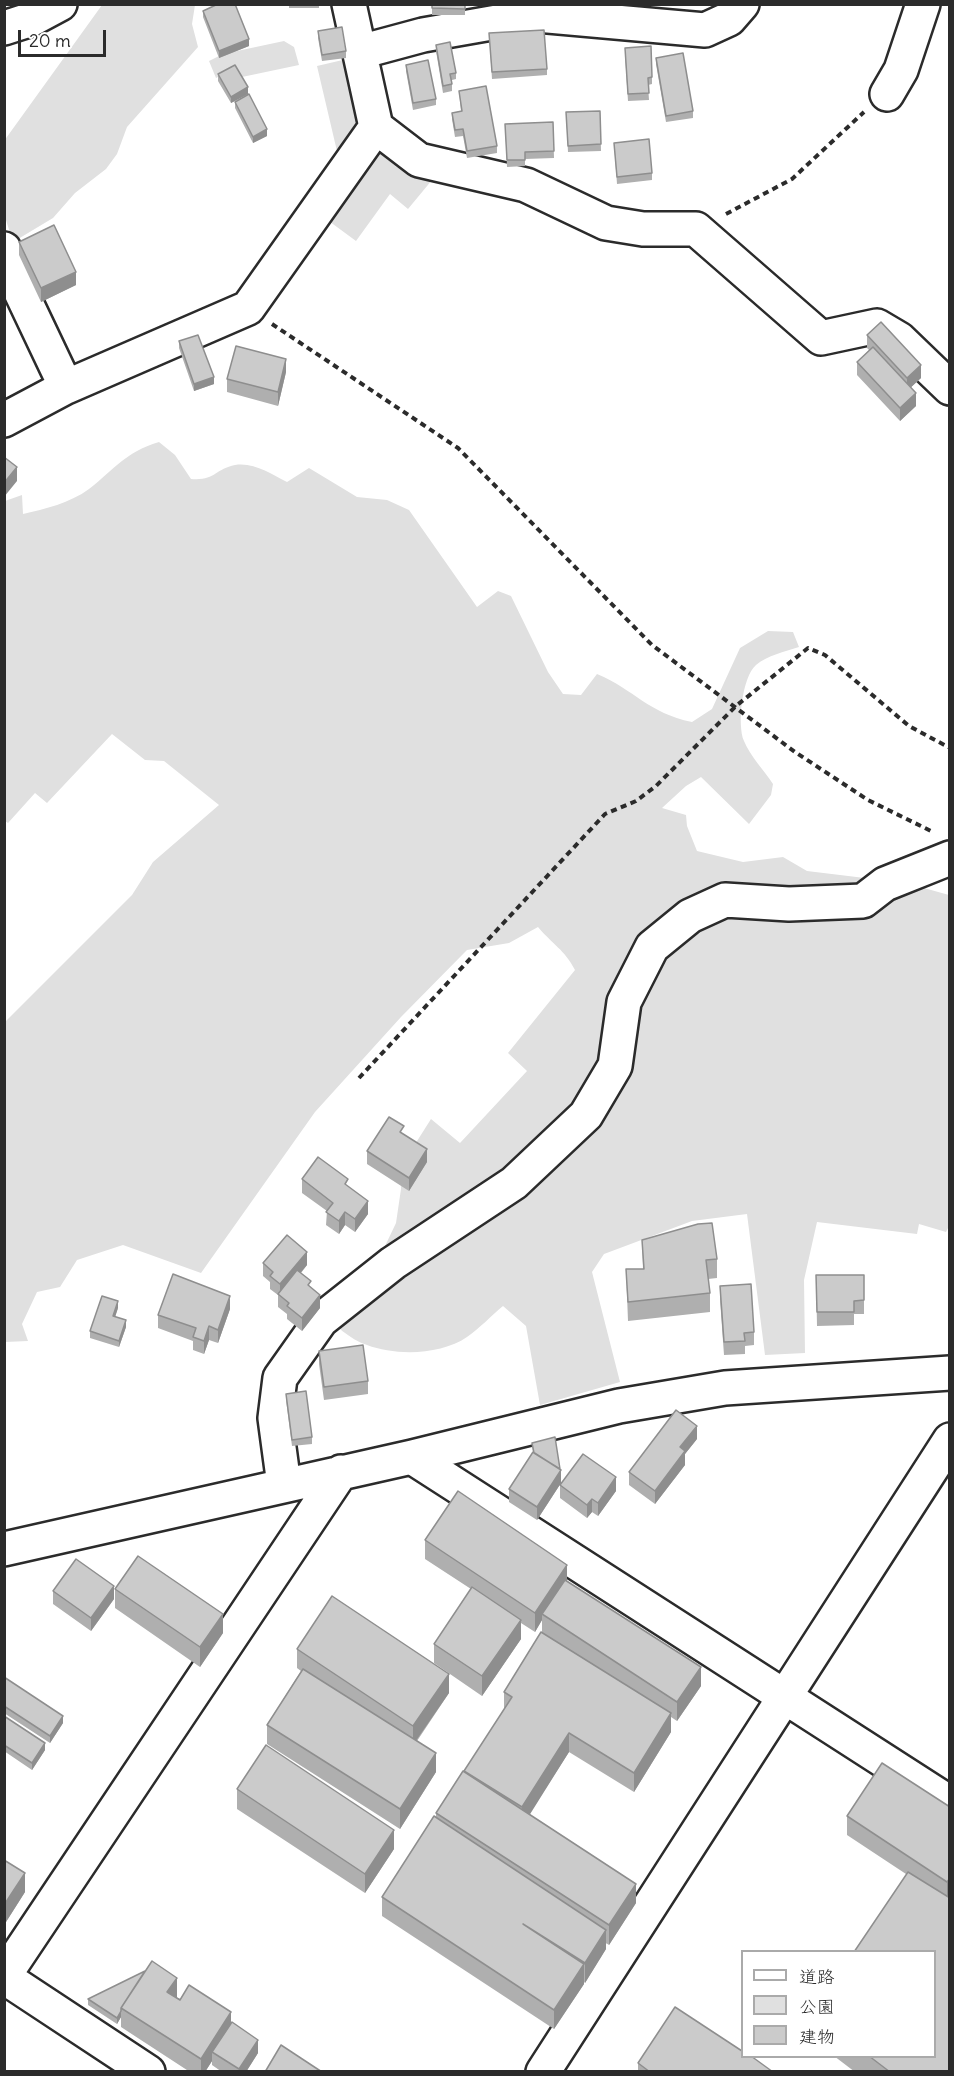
<!DOCTYPE html>
<meta charset="utf-8">
<style>
body{margin:0}
#map{position:relative;width:954px;height:2076px;overflow:hidden;background:#fff;font-family:Delius,"Klee One",sans-serif}
canvas{display:block}
.frame{position:absolute;inset:0;border:6px solid #2b2b2b;pointer-events:none}
.legend{position:absolute;left:741px;top:1950px;width:195px;height:108px;box-sizing:border-box;background:#fff;border:2px solid #aaa;margin:0;padding:8px 10px;list-style:none;font-size:18px;color:#2b2b2b}
.legend li{display:flex;align-items:center;gap:12px;height:30px}
.legend b{width:30px;border:2px solid #aaa}
.scale{position:absolute;left:18px;top:30px;width:88px;height:27px;box-sizing:border-box;border:3px solid #2b2b2b;border-top:0;padding-left:8px;font-size:18px;line-height:21px;white-space:nowrap;color:#2b2b2b;-webkit-text-stroke:4px #fff;paint-order:stroke}
</style>
<div id="map">
<canvas width="954" height="2076"></canvas>
<div class="frame"></div>
<ul class="legend">
<li><b style="height:8px;background:#fff"></b>道路</li>
<li><b style="height:16px;background:#e0e0e0"></b>公園</li>
<li><b style="height:16px;background:#cbcbcb"></b>建物</li>
</ul>
<div class="scale">20 m</div>
</div>
<script>
const ctx = document.querySelector('canvas').getContext('2d');
ctx.lineJoin = 'round';
function fillPath(path, color) {
  ctx.fillStyle = color;
  ctx.fill(path, 'evenodd');
}
function strokePath(path, color, width, dash) {
  ctx.strokeStyle = color;
  ctx.lineWidth = width;
  ctx.lineCap = dash ? 'butt' : 'round';
  ctx.setLineDash(dash || []);
  ctx.stroke(path);
}
const green = new Path2D(`
 M102,5h93l-3,19 6,23 -71,80 -10,27 -11,15 -31,24 -22,25 -40,24 -8,-25 -1,-76z
 M284,41l10,6 5,18 -57,12 -8,-8 -18,9 -7,-17 14,-7z
 M347,59l15,67 -22,38 -23,-98z
 M376,137l61,37 -29,35 -18,-15 -34,47 -34,-25z
 M159,442l16,13 16,24c24,2 24,-10 44,-14 19,-3 36,9 52,17l22,-14 48,29 30,3 22,10 68,97 21,-16 13,5 37,76 15,22 18,1 16,-21c38,16 51,39 95,48l20,-13 28,-61 28,-17 25,1 6,15c-15,5 -31,8 -43,18 -14,12 -19,60 -12,76 6,15 20,29 29,43l-2,11 -22,29 -48,-47 -15,9 -24,22 24,7 1,11 10,25 46,11 40,-5 24,14 99,12 43,12 1,329 -4,8 -27,-8 -2,10 -100,-12 -13,58 1,73 -40,2 -18,-141 -55,7 -88,33 -12,18 28,110 -80,23 -14,-79 -23,-20c-12,10 -23,22 -36,31 -26,18 -71,19 -100,8 -18,-6 -32,-20 -45,-33l54,-47 20,-42 5,-34 -1,-21 31,-49 29,24 67,-72 -19,-18 67,-83c-11,-21 -22,-25 -37,-43l-29,16 -42,7 -66,67 -86,95 -114,161 -78,-28 -46,15 -17,27 -23,5 -15,32 6,17 -23,1v-320l127,-127 21,-33 66,-57 -55,-44 -19,-1 -33,-26 -65,69 -12,-10 -27,30 -3,-2v-320l17,-6 1,19c22,-5 47,-11 66,-25 27,-21 35,-36 70,-47z`);
const path = new Path2D(`
 M726,214l66,-35 72,-67
 M272,324l186,124 194,197 143,107 73,48 63,31
 M359,1078l246,-264 31,-13 20,-15 80,-80 72,-58 17,7 84,71 41,22`);
const minor = new Path2D(`
 M4,28l28,-9 28,-15
 M360,52l63,-17 114,-20 168,15 24,-11 13,-15
 M887,94l14,-24 22,-66
 M376,127l43,33 107,25 80,38 37,6h53l125,109 56,-12 22,13 51,49
 M4,249l5,18 57,120
 M4,420l62,-33 182,-79 128,-181 -27,-123
 M412,1457l538,346
 M284,1485l-9,-67 5,-40 41,-58 72,-57 121,-80 72,-68 29,-49 9,-64 28,-55 38,-31 35,-16 64,4 74,-3 22,-17 65,-26
 M4,1549l408,-92 207,-51 106,-18 225,-15
 M4,1976l337,-504
 M4,1977l144,95
 M543,2072l407,-632`);
const wall = new Path2D(`
 M289,4h30v4h-30z
 M432,4h33v11h-33z
 M203,11l46,35 -30,12 -16,-41z
 M318,31l28,20v7l-24,3 -4,-23z
 M489,33l58,36v6l-55,4z
 M436,45l20,28v6l-4,1v11l-9,2 -7,-42z
 M625,55l27,22v7l-4,1 1,15 -21,1z
 M656,58l37,53v7l-27,4 -10,-58z
 M406,65l30,34v6l-23,5 -7,-39z
 M218,74l30,20 -17,9 -13,-22z
 M459,91l38,55v7l-30,5 -4,-22 -8,1 -3,-18v-6l9,-2z
 M235,102l32,34 -14,7 -18,-35z
 M600,111l1,40 -33,1 -2,-40z
 M553,122l1,36 -29,1v7l-18,1 -2,-43z
 M614,143l38,30v7l-35,4z
 M19,242l57,43 -35,17 -22,-47z
 M867,335l54,43 -10,9 5,19 -16,15 -43,-46v-13l12,-12 -2,-2z
 M179,341l35,43 -20,7 -15,-43z
 M286,372l-8,34 -51,-14v-13z
 M404,1134l23,28 -18,29 -42,-27v-13z
 M302,1179l46,8 20,27 -13,18 -10,-7 -6,9 -13,-9 1,-14 -25,-18z
 M642,1240l75,19v19l-9,1 2,14v19l-82,9 -2,-52h17z
 M263,1263l44,2 -6,8 10,15 9,20 -18,23 -15,-12v-5l-9,-7v-12l-8,-6v-7l-7,-6z
 M816,1275h48v39h-10v11l-37,1z
 M720,1286l34,46v13l-9,1v8l-21,1 -4,-56z
 M118,1308l-3,9 11,10 -7,20 -29,-9v-7z
 M230,1309l-12,34 -9,-3 -5,14 -11,-4v-9l-35,-13v-13z
 M319,1351l49,30v13l-44,6 -5,-36z
 M286,1394l26,43v7l-20,2 -6,-46z
 M697,1439l-12,15v11l-30,39 -26,-19v-13z
 M532,1443l29,40 -24,37 -28,-18v-13l24,-37z
 M560,1485l56,6 -18,25 -6,-4 -5,6 -27,-20z
 M425,1540l142,41 134,105 -24,35 -6,-4v15l-37,60 -65,-40 -40,62 107,89 -27,42 -3,-2v6l-21,34 -1,-1v2l-30,45 -172,-113v-19l54,-79v-5l28,-41v-1l40,-61v-18l38,-59v-13l-7,12 -14,-9v16l-39,57 -48,-33v-19l37,-55 -46,-30z
 M115,1589l108,44 -23,34 -85,-59z
 M53,1591l61,8 -23,32 -38,-27z
 M297,1649l152,44 -32,48 19,31 -36,57 -133,-85v-19l34,-54 -4,-3z
 M4,1677l59,46 -13,20 -46,-30z
 M4,1716l41,34 -13,20 -28,-19z
 M237,1789l157,60 -29,44 -128,-84z
 M950,1807v265h-95l-21,-16h100l-28,-182 -59,-39v-19z
 M4,1860l21,32 -19,30 -2,-1z
 M176,1997l55,26 27,30 -12,19h-24l-10,-7v-4l-7,11h-15l-69,-45v-10l-4,7 -29,-19v-6z
 M638,2063l135,9h-135z`);
const shadedWall = new Path2D(`
 M249,39v7l-30,12v-7z
 M248,87v7l-17,9v-6z
 M267,129v7l-14,7v-6z
 M76,272v13l-35,17v-14z
 M286,359v13l-8,34v-14z
 M921,365v13l-14,13v-13z
 M214,377v7l-20,7v-7z
 M916,393v13l-16,15v-13z
 M17,467v14l-13,16v-14z
 M427,1149v13l-18,29v-13z
 M368,1201v13l-13,18v-13z
 M345,1212v13l-6,9v-13z
 M307,1252v13l-26,31 -1,-1v-11z
 M320,1295v13l-18,23v-13z
 M230,1296v13l-12,34v-13z
 M118,1301v7l-5,15v-7z
 M126,1320v7l-7,20v-6z
 M209,1326v14l-5,14v-13z
 M697,1426v13l-12,15v11l-30,39v-13l25,-44z
 M561,1470v13l-24,37v-13z
 M616,1477v14l-18,25v-13z
 M592,1499v13l-5,6v-13z
 M567,1565v19l-25,30v6l-7,12v-19z
 M114,1586v13l-23,32v-13z
 M223,1614v19l-23,34v-20z
 M521,1620v19l-39,57v-20z
 M701,1667v19l-24,35v-19z
 M449,1674v19l-36,52v-19z
 M671,1713v19l-37,60v-19z
 M63,1716v7l-13,20v-7z
 M569,1733v19l-47,75v-20z
 M45,1743v7l-13,20v-7z
 M436,1753v19l-36,57v-20z
 M394,1830v19l-29,44v-19z
 M25,1873v19l-19,30v-20z
 M950,1878v20l-3,3v-19z
 M636,1884v19l-27,42v-20z
 M606,1930v19l-21,34v-20z
 M584,1964v20l-30,45v-19z
 M177,1978v19l-10,14v-19z
 M121,2011v6l-4,7v-6z
 M231,2012v19l-19,21v9l-7,11h-4v-13z
 M258,2040v13l-12,19h-7v-3z`);
const building = new Path2D(`
 M218,4h17l14,35 -30,12 -16,-40z
 M432,4h33v5l-33,-1z
 M342,27l4,24 -24,4 -4,-24z
 M544,30l3,39 -55,3 -3,-39z
 M450,42l6,31 -6,1 2,10 -9,2 -7,-41z
 M651,46l1,31 -4,1 1,15 -21,1 -3,-46z
 M683,53l10,58 -27,5 -10,-58z
 M428,60l8,39 -23,4 -7,-38z
 M235,65l13,22 -17,10 -13,-23z
 M486,86l11,60 -30,5 -4,-22 -8,1 -3,-17 10,-2 -3,-20z
 M249,94l18,35 -14,8 -18,-35z
 M600,111l1,33 -33,2 -2,-34z
 M553,122l1,29 -29,1v8h-18l-2,-36z
 M649,139l3,34 -35,4 -3,-34z
 M54,225l22,47 -35,16 -22,-46z
 M881,322l40,43 -14,13 -40,-43z
 M198,335l16,42 -20,7 -15,-43z
 M236,346l50,13 -8,33 -51,-13z
 M873,347l43,46 -16,15 -43,-46z
 M4,457l13,10 -13,16z
 M389,1117l15,9 -4,6 27,17 -18,29 -42,-27z
 M318,1157l30,22 -3,5 23,17 -13,18 -10,-7 -6,9 -13,-9 7,-9 -31,-24z
 M712,1223l5,36 -11,1 4,33 -82,9 -2,-33h18l-2,-29 56,-16z
 M287,1235l20,17 -27,32 -10,-8 3,-4 -10,-9z
 M297,1270l14,11 -3,4 12,10 -18,23 -15,-12 2,-3 -11,-9z
 M173,1274l57,22 -12,34 -9,-4 -5,15 -11,-4 3,-9 -38,-13z
 M816,1275h48v25l-10,1v11h-37z
 M751,1284l3,48 -10,1 1,8 -21,1 -4,-56z
 M102,1296l16,5 -5,15 13,4 -7,21 -29,-10z
 M363,1345l5,36 -44,6 -5,-36z
 M306,1391l6,46 -20,3 -6,-46z
 M676,1410l21,16 -17,21 5,4 -30,40 -26,-19z
 M555,1437l5,32 -26,-16 -2,-10z
 M533,1452l28,18 -24,37 -28,-18z
 M583,1454l33,23 -18,26 -6,-4 -5,6 -27,-20z
 M458,1491l109,74 -32,48 -110,-73z
 M138,1556l85,58 -23,33 -85,-58z
 M76,1559l38,27 -23,32 -38,-27z
 M565,1580l136,87 -24,35 -135,-88z
 M472,1587l49,33 -39,56 -48,-32z
 M332,1596l117,78 -36,52 -116,-77z
 M541,1632l130,81 -37,60 -65,-40 -47,74 -58,-36 48,-74 -8,-5z
 M303,1669l133,84 -36,56 -133,-84z
 M4,1677l59,39 -13,20 -46,-30z
 M4,1716l41,27 -13,20 -28,-18z
 M266,1745l128,85 -29,44 -128,-85z
 M882,1763l68,44v71l-3,4 -100,-66z
 M463,1771l173,113 -27,41 -173,-112z
 M434,1816l172,114 -21,33 -62,-39 61,40 -30,46 -172,-113z
 M4,1860l21,13 -19,29h-2z
 M908,1872l42,26v174h-60l-21,-16h65v-104h-80z
 M152,1961l25,17 -10,14 13,8 9,-15 42,27 -30,47 -80,-51z
 M145,1971l-24,37v3l-4,7 -29,-19z
 M675,2007l67,44v5h9l22,16h-123l-12,-9z
 M232,2022l26,18 -19,29 -27,-17z
 M281,2045l41,27h-57z`);
fillPath(green, '#e0e0e0');
strokePath(minor, '#2b2b2b', 38);
strokePath(path, '#2b2b2b', 4, [6, 4.5]);
strokePath(minor, '#fff', 33);
fillPath(wall, '#afafaf');
fillPath(shadedWall, '#8e8e8e');
fillPath(building, '#cbcbcb');
strokePath(building, '#8e8e8e', 1.5);
</script>
